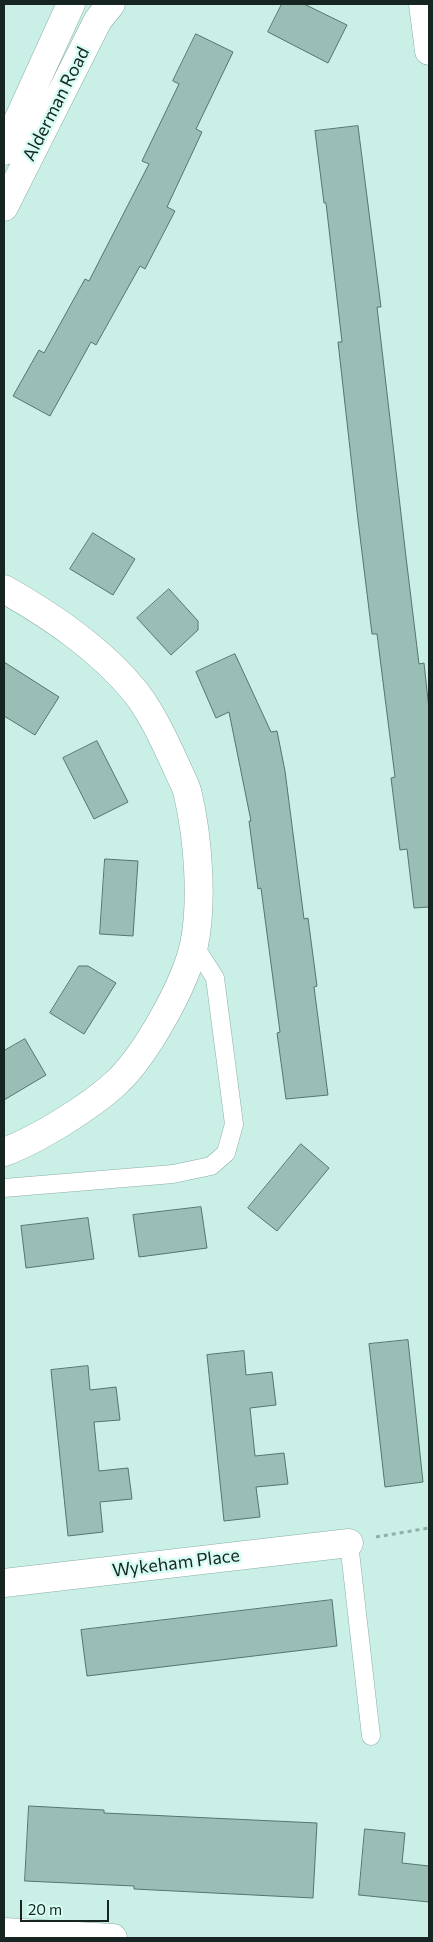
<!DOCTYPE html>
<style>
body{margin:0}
#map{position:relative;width:433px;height:1942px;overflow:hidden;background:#c9efe6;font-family:Commissioner,sans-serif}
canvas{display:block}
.frame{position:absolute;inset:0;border:5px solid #162522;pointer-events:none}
.scale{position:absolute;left:20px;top:1900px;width:89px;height:22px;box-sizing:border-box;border:2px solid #162522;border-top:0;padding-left:6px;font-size:15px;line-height:18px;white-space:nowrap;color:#162522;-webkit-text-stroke:4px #d6fcf3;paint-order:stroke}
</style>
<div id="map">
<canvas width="433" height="1942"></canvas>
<div class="frame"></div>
<div class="scale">20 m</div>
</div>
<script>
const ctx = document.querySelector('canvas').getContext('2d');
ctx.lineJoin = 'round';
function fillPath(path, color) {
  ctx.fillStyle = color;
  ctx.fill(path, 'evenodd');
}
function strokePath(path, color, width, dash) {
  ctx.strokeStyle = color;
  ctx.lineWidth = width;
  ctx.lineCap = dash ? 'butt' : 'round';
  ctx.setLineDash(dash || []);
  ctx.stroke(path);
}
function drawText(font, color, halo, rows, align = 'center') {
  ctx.font = font + ' Commissioner,sans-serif';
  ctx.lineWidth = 5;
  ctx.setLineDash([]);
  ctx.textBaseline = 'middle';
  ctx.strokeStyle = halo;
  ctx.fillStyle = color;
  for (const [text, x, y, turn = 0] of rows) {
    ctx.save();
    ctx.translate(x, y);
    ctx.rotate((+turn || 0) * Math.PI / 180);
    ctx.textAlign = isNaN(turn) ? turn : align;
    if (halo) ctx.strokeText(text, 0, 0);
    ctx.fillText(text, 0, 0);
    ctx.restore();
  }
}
const building = new Path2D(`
 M282,4h22l43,21 -19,38 -60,-31z
 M196,34l37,18 -37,77 6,3 -35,75 8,4 -30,58 -5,-3 -44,79 -5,-3 -41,74 -37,-20 26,-46 5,3 41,-74 4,2 60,-117 -7,-3 37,-77 -6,-3z
 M358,126l23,181h-4l29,250 13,107 5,-1 5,46v198l-15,1 -7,-59 -7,1 -9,-72 4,-1 -18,-143h-5l-14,-114 -20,-178h4l-16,-139h-2l-9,-72z
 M93,533l42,26 -22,36 -43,-26z
 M169,589l29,32v9l-27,25 -34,-37z
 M235,654l36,78 6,-1 8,40 19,148 4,-1 9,68 -3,1 14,108 -42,4 -9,-66 3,-1 -19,-144 -3,1 -9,-68h2l-22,-109 -13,6 -20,-46z
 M4,662l55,35 -24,38 -31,-19z
 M97,741l31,61 -34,17 -31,-61z
 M105,859l33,2 -5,75 -33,-2z
 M79,966h9l28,17 -32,51 -34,-21z
 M25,1039l21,36 -42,25v-49z
 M301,1144l28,24 -52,63 -29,-23z
 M201,1207l6,41 -68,9 -6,-42z
 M88,1218l6,41 -68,9 -5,-42z
 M408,1340l15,142 -38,5 -16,-143z
 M244,1351l2,24 26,-3 4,33 -26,3 5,48 29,-3 4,31 -32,3 4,30 -36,4 -17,-166z
 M88,1366l2,24 26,-3 4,33 -26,2 5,49 29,-3 4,31 -32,3 3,30 -35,4 -17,-166z
 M332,1600l5,46 -250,30 -6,-46z
 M29,1806l75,4v3l213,10 -4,75 -179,-9v-3l-109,-5z
 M365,1829l40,4 -3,30 27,3v36l-70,-7z`);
const path = new Path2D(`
 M376,1537l53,-9`);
const lane = new Path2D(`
 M4,1188l169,-14 38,-8 15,-13 8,-29 -19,-146 -21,-33
 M349,1543l22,193`);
const street = new Path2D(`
 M4,589c49,28 98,61 133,105 17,23 29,50 41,76 3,8 9,17 10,25 10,43 15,107 6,150 -9,40 -48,110 -78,138 -26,24 -79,57 -112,69
 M4,1583l345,-40
 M4,1932l109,6`);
const secondary = new Path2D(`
 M423,4l6,47
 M4,151l67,-147
 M4,207l94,-187 13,-16`);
const streetNames = [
 ["Alderman Road",56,104,-63],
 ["Wykeham Place",176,1563,-7]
];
fillPath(building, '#99beb6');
strokePath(building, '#53766e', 1);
strokePath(lane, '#8aaea6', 19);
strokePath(street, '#8aaea6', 29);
strokePath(secondary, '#8aaea6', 29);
strokePath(path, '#90afa8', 3, [4, 4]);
strokePath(lane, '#fff', 18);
strokePath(street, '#fff', 28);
strokePath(secondary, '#fff', 28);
drawText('18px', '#162522', '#d6fcf3', streetNames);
</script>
